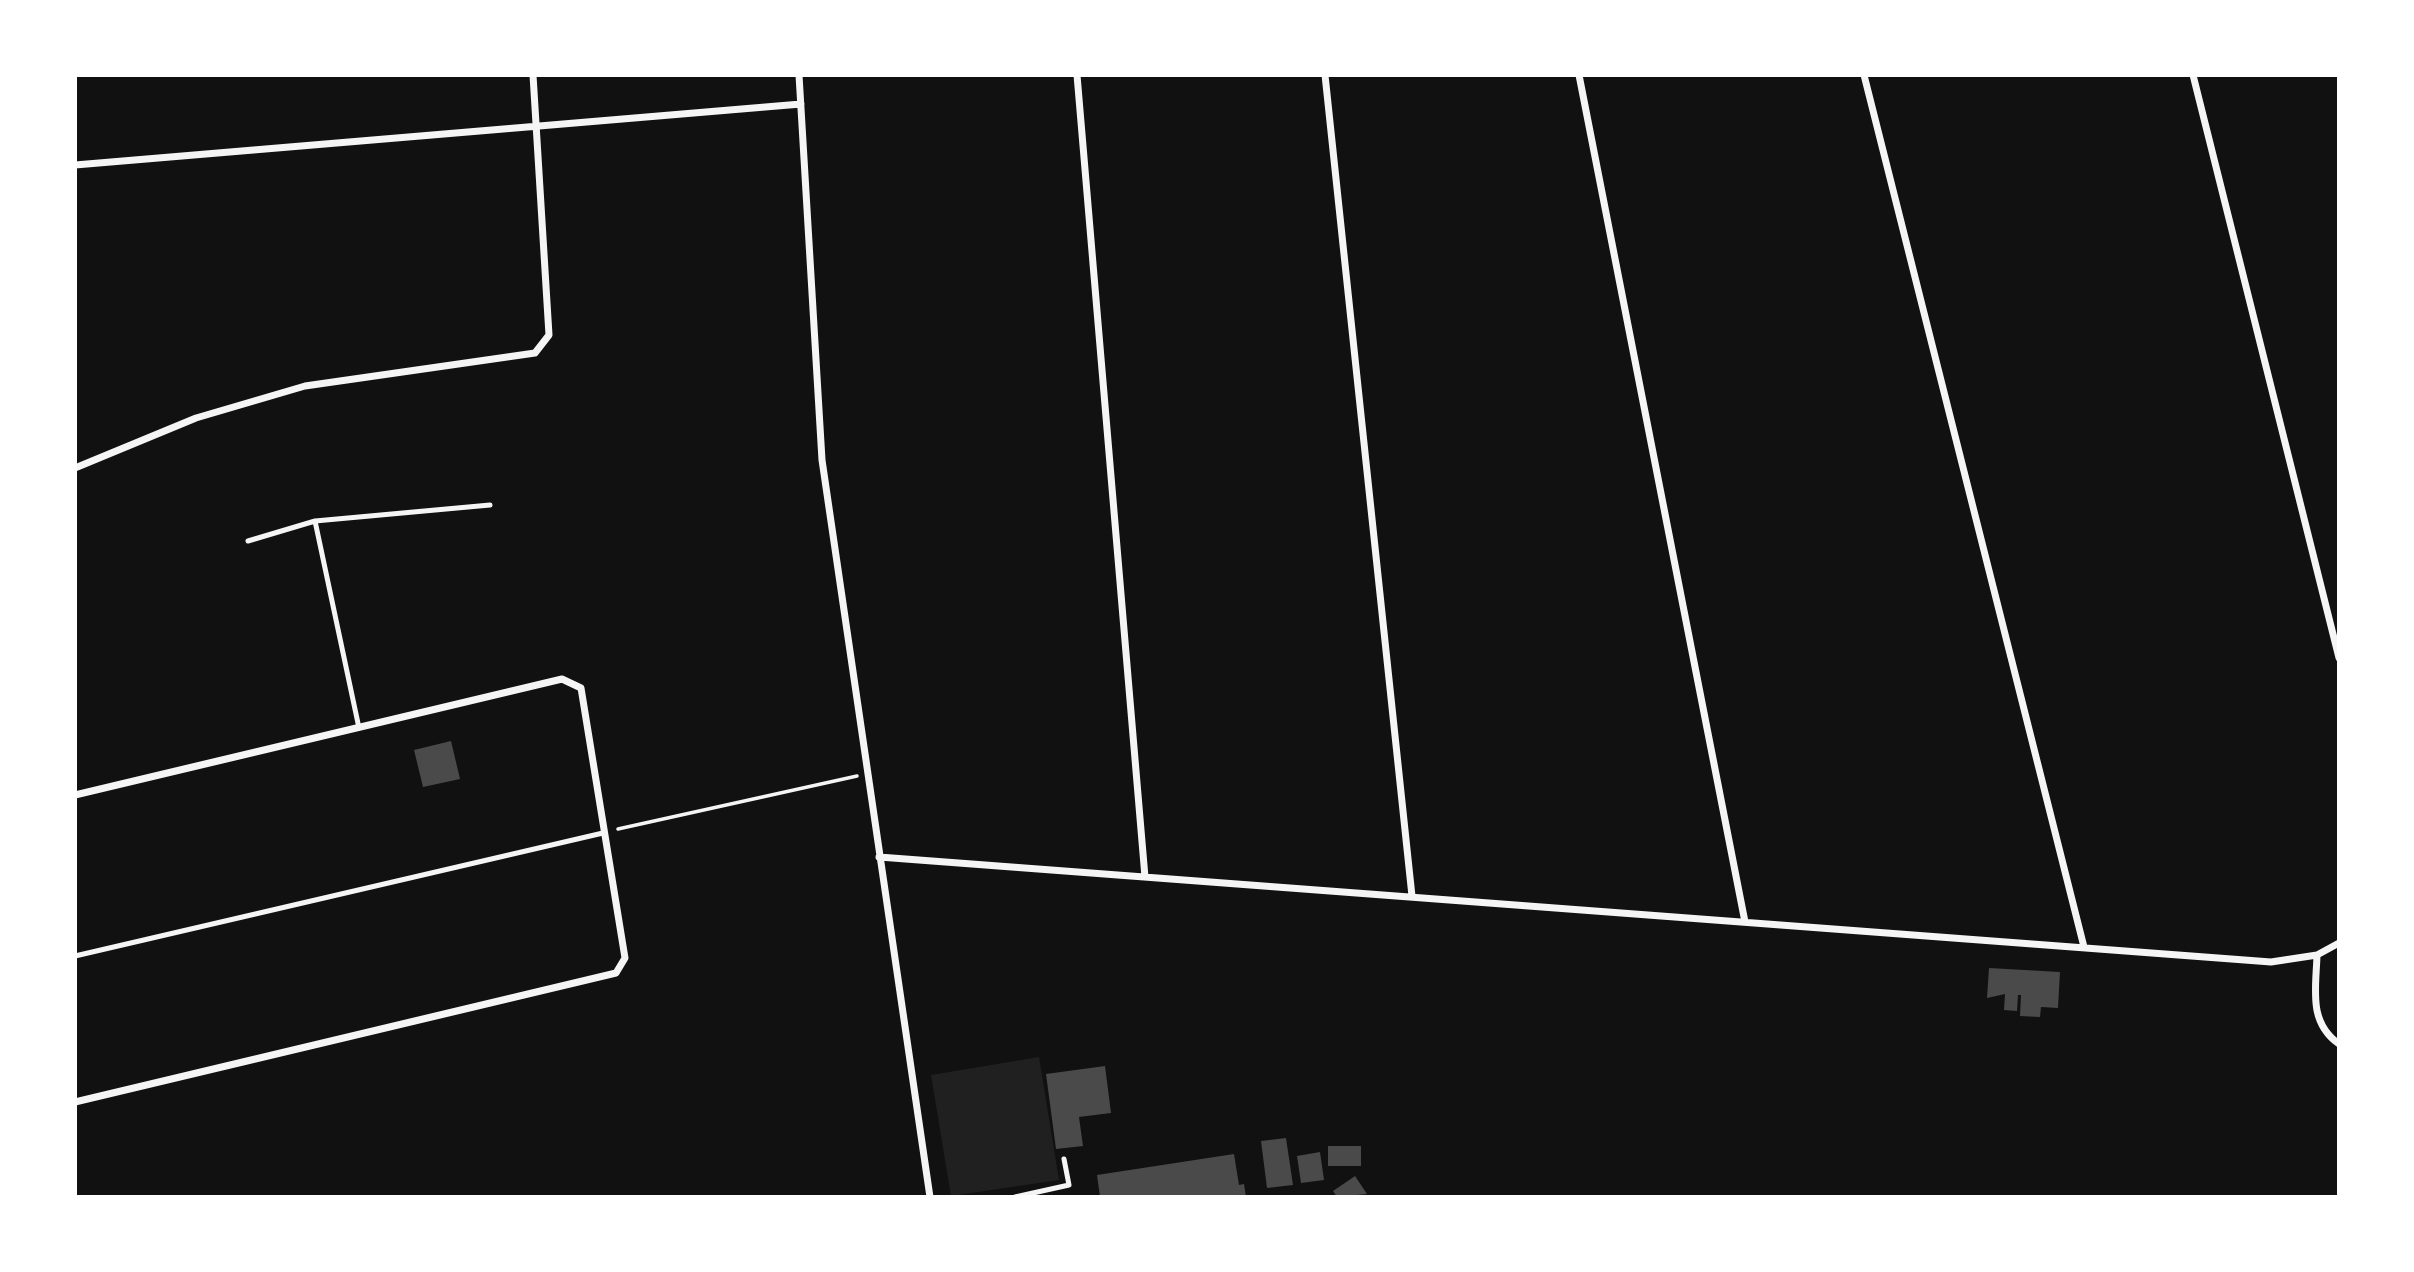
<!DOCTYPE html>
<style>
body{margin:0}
#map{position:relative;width:2414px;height:1272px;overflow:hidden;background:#111;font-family:Roboto,sans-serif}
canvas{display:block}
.frame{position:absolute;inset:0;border:77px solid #fff;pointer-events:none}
</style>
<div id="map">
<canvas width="2414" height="1272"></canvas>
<div class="frame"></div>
</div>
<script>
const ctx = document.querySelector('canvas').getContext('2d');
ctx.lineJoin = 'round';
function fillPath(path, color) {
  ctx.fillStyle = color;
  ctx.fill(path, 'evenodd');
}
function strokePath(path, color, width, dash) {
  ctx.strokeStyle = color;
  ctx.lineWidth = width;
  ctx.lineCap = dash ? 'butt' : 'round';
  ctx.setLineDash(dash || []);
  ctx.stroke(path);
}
const green = new Path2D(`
 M1039,1057l20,123 -108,16 -20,-121z`);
const building = new Path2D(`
 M451,741l9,38 -37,8 -9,-37z
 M1989,968l71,4 -2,36 -17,-1 -1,10 -20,-1 1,-21h-3l-1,16 -13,-1 1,-16 -18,4z
 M1105,1066l6,47 -32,4 4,29 -27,3 -10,-75z
 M1286,1138l7,47 -26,3 -6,-47z
 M1328,1146h33v20h-33z
 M1320,1152l4,28 -23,3 -4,-27z
 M1234,1154l5,31 5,-1 2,13h-146l-3,-22z
 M1355,1176l12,18 -30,3 -4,-6z`);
const path = new Path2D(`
 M618,829l239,-53`);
const service = new Path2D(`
 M315,521l44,207
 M248,541l67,-20 175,-16
 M75,956l528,-123
 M1015,1197l54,-12 -5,-26`);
const minor = new Path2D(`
 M799,75l23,385 108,737
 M1077,75l68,802
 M1325,75l87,821
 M1579,75l166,847
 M1864,75l220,872
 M2193,75l146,583
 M75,165l726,-61
 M75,468l121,-50 109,-32 230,-33 14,-18 -16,-260
 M75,795l487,-116 19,9 44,270 -9,15 -541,129
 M879,857l1392,105 46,-7 22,-12
 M2317,955c-1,34 -9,67 22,89`);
fillPath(green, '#202020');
fillPath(building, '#4a4a4a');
strokePath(path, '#f5f5f5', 3.5);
strokePath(service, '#f5f5f5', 5);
strokePath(minor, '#f5f5f5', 7);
</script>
